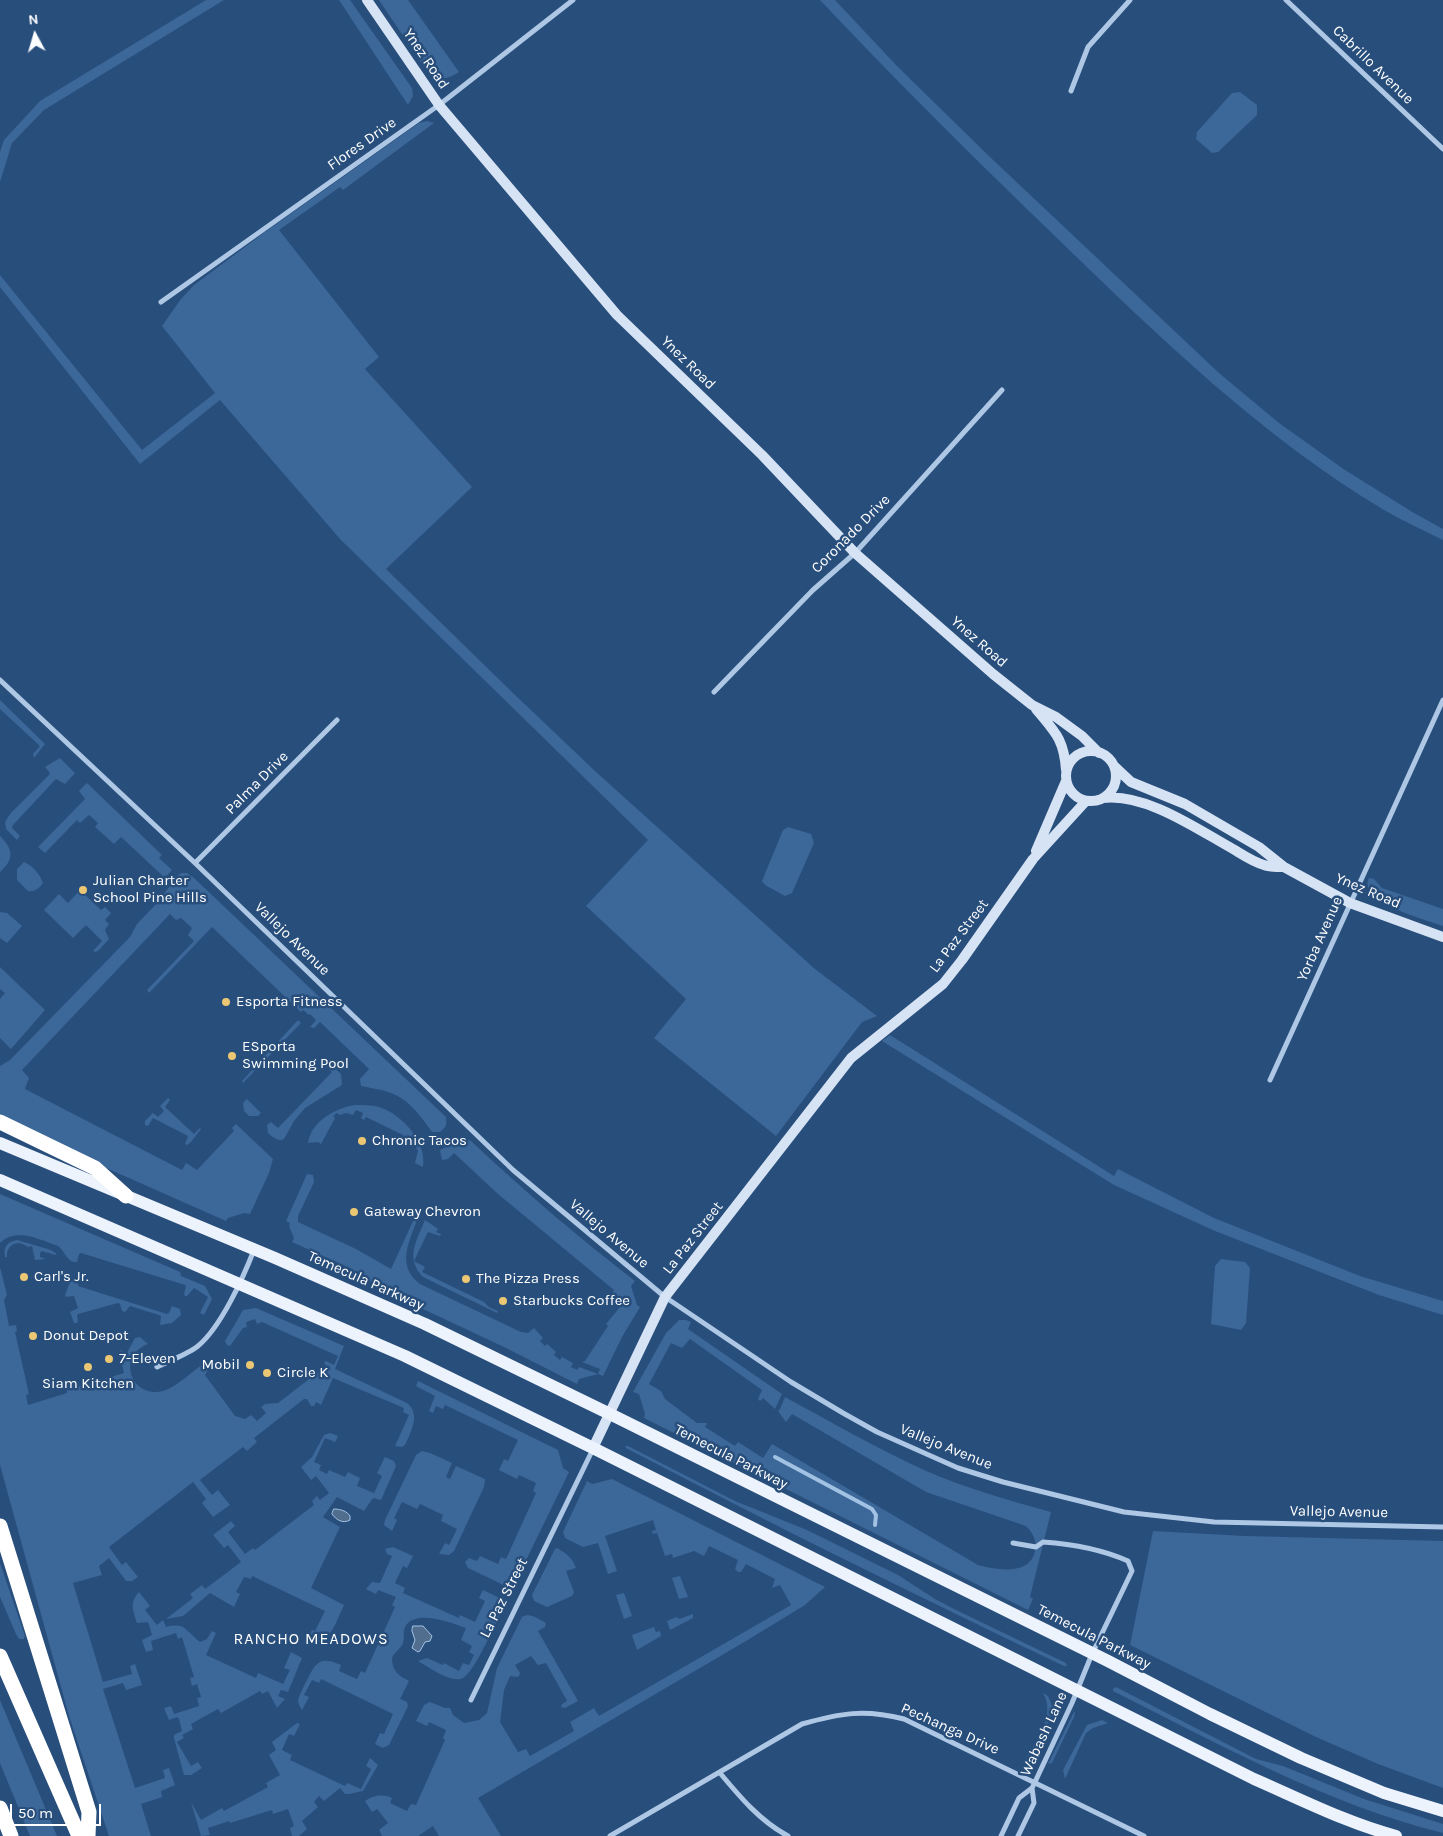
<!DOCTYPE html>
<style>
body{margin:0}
#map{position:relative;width:1443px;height:1836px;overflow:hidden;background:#284e7c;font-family:Karla,sans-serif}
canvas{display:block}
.north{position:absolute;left:10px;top:10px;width:50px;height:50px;-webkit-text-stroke:4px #284e7c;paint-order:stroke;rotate:354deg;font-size:14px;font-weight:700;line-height:20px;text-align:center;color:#fff}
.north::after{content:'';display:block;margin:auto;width:18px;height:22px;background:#fff;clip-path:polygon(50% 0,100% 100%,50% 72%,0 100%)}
.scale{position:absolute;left:10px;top:1804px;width:91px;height:22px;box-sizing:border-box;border:2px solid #fff;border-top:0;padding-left:6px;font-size:15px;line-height:18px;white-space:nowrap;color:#fff;-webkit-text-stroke:4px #284e7c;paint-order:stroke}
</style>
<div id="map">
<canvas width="1443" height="1836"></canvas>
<div class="north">N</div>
<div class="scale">50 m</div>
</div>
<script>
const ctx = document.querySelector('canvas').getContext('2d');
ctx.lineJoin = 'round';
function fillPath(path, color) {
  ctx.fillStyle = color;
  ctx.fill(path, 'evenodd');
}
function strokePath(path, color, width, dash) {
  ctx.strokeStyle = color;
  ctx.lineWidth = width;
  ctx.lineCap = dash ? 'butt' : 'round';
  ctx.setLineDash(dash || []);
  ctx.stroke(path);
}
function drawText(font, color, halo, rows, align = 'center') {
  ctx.font = font + ' Karla,sans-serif';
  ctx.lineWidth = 5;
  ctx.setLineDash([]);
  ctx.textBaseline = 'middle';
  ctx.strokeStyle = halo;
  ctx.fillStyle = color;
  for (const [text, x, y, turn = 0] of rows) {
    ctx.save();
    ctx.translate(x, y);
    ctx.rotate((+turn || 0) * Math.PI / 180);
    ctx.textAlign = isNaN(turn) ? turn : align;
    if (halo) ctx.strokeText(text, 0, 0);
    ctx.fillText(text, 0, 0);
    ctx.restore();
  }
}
const green = new Path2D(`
 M206,0h18l-180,110 -32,33 -12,39v-30l4,-12 36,-39z
 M339,0h11l62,88 1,8 -5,9z
 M379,0h29l51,72c-10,7 -18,8 -29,4z
 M820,0h15l63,67 92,90 229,216 60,50 66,47 69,43 29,16v11c-20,-10 -40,-19 -59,-30 -122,-73 -225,-173 -326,-271 -81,-78 -161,-157 -238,-239z
 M1240,92l17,13v10l-39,37 -6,1 -16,-14 1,-7 35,-39z
 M427,121l7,2 -91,67 -3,-3 -61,43 100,127 -14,12 107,118 -86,82 127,124 82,78 220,198 62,47 -15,6 -86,114 -122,-98 32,-39 -100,-93 62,-66 -308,-301 -120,-139 -80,64 -140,-177v-12l142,175 73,-57 -53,-67 19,-27 13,-14 71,-53 154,-109z
 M0,700l45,44 -11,14 -1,-4 7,-8 -40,-37z
 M60,758l15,15 -10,11 -9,-5 -43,46 -1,3 8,8 -3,4 -11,-11 -1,-7 5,-8 39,-39 1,-2 -5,-6z
 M87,783l75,72 -3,3 13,12 -7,8 -44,-41 -7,7 -19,-17 3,-4 -9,-8 -9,8 -3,-3 -32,33 -7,-6 47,-48 -6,-8z
 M788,827l23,7 3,9 -22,50 -7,3 -20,-11 -3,-4 21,-51z
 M0,836c13,13 15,23 0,36z
 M24,862c9,4 16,12 19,21 -4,6 -9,9 -15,8l-11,-11v-11z
 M182,873h5l7,5 252,239c1,8 0,11 -6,15h-8c-12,-17 -24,-34 -44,-40 -9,-3 -18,-4 -27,-6l-1,-7 9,-10 -49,-47 -6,6 -4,-1 6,-7 -6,-6 -1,1 -6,-5 -2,2 -89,-85 -63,66 -2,-3 47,-49 -6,-6 4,-7 -11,-10 -5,2 -6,-6 -148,156 7,8 -4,11 157,81 4,-7 11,7 37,-39 -2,-3 4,-4 37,35 -4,14 -19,41 -6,-1 -16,5 -2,3 -192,-85 -34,-18v-52l10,-6 120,-123 7,-13 21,-22 20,-27z
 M1369,878l5,1 8,9 61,21v17c-16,-6 -87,-24 -74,-48z
 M80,890l21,20 4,-3 6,6 -6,7 4,4 -4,6 4,9 -11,12 -3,1 -2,-1 9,-10 -16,-16 -13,13 -29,-28 15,-16 9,9z
 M0,912l7,1 15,13 -15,17 -7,-5z
 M0,967l45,43 -34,39 -11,-11v-39l5,-6 -5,-4z
 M298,1020l3,3 -58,60 -1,-2z
 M890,1035l224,141 4,-7 96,49 146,58 83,25v14l-64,-20 -164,-64 -101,-46 -232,-144z
 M328,1062l13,12 1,11 -37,23 -11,13 -10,18c-6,3 -11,-2 -16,-6l-1,-8 4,-3 7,6 54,-56 -6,-6z
 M168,1098l2,2 -5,7 29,27 6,-6 1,1 -10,13 -4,3 -2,-1 3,-8 -35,-18 -5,8 -3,-1v-4l8,-8 5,4 6,-6 -4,-5z
 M247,1099l14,14 -3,3h-9l-5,-5 -1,-8z
 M355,1105c8,0 16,0 24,2 24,8 48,35 44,60l-8,-4 3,-12 -4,-7 -12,-6 1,-3 -37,-18 -2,3 -3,-2 2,-5 -7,-3 -3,5 -7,-2 -6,2 -3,-2 -4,3 2,2 -14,26 -3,-2 -10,1c3,-22 28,-35 47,-38z
 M464,1138l7,3c52,49 107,96 164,140l-4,5 6,19 3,2 -18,30 -19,39 -5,-2 -19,5 -2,5 -71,-36 -117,-55 -39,-25 -58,-26 2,-4 -5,-12 1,-3 -4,-2 21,-47 6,1 1,7 -16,34v6l58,27 35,20 23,-50 -7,-4v-2l4,-4 7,8c-8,24 -23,48 2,67l101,48 7,1 6,-5 9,10 -3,3 5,5 2,-2 9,8 -2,3 6,5 2,-3 11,6 -2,4 6,3 2,-3 19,7 2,-5 -18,-7 3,-1 23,-35 -2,-2 14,-17 -10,-10 4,-7 -116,-96 -44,-41 -6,6 -6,1 -2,-10z
 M0,1194l180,78 1,4 24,10 7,13 -8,16 -4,-2 8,-16 -14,-9 -7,8h-2l-1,-2 2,-8 -1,-1 -104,-32 -2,1 -2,8c-10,1 -12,-11 -19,-16 -18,-6 -42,-19 -58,-3z
 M425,1220l13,9 -2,3 5,2 -1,2 -12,-4 -14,29 11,6 -3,5 62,30 5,5 9,4 -1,2 -74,-36c-18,-19 -7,-35 2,-57z
 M17,1240l34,10 6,4 -2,1 -13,-4 -2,2v4l6,2 -11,1 -3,-14 -4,1c-10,-8 -22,-3 -21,10h-2c-2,-10 2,-15 12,-17z
 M1221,1259l24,3 5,6 -4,55 -5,7 -30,-6 4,-58z
 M0,1267l7,28 -3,5 5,26 7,-1 1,6 -2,1 14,62 -3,1 2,10 39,-12v-3l57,-17 -5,-19h2l-1,-4 7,3 8,-15 5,-1 8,7c-32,12 -17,55 15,47 12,-3 30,-20 40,-27l5,-1 2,4 -5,8 30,41 10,3 6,-4 6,6 9,-8 -5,-6 4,-3 13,-1 48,-37 -2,-4 2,-1 8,4 4,-9 -76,-34 -5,2 -2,-5 -9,3 1,5 -4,1 -13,18 -3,-1 -2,-4 18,-31 13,-2 88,38 -9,23 72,34c14,11 4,29 -2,42l-3,2 -7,-1 14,-31 -6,-3 1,-4 -71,-30 -12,27 -5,-3 -2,4h-3l-4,-7h-3l-50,39 3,4 -10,9 -4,-4 -43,33 12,15 6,-5 12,15 -17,12 -11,-14 4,-4 -13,-17 -84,65 13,18 4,-3 12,15 -6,4h-6l-17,-23 -10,8 3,9 -29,8 30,99 29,-8 -2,-8 5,-2 7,21 -16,5 -3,-7 -20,6 32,99 30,-10 -2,-8 6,-2 6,17 -14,6 1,6 -21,7 10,32h-42l-40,-120 -69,-251z
 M73,1279l5,1v6l89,28 2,-1 3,-7 8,3 1,6 -9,8 -12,2 1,-9 -2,-1 -29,-9 -5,6 -3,-1 -2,-7 -2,-1 -40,11 -1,1 1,6 -1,2h-3l-4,-11 8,-4 -4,-12 -8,1 -1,-2 5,-13z
 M679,1320h7l5,2 -3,7 94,65 -7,15 -12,-11 -3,3 -2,-2 4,-9 -72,-51 -8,9 -11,-5 -22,41 12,7 4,8 32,24h10l-2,4 30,19 3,-4 25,16 9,-14 206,121c18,5 52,11 57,-14 2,-10 -2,-18 -9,-25l-100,-34 -134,-78 -6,8 -8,-11 2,-2 5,-12c46,25 91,51 139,73 41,18 84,30 127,42l-21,85 3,2 -5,11 -384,-192 1,-4 -6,-20 -6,-2 33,-59z
 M418,1381l140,69 5,18 6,4 -57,117 -44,-21 -3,-6 4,-4 8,3 3,-5 18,8 3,-7 5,2 30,-66 -3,-2 3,-8 -17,-8 -2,4 -18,-9 5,-11 4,2 10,-21 -73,-35 -2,4 -7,-3 -3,7 -4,-2 6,-15 -19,-10z
 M330,1433l8,3 -3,6 -10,-4 -11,24 7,3 -2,5 8,4 2,-4 16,7 3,-5 12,6 -3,8 17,7 8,-17 -5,-3 8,-16 9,4 2,5 -15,34 -8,-2 -9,13 -27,-14 -14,20 17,10 -29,61 33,17c-7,15 -12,31 -26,41l-5,-1 -7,-4 6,-11 3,1 10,-20 -73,-35 -1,3 -7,-2 -8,15 4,2 -6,13 -24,-14 -27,23 -17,3 27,-21 -3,-4 12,-9 3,4 36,-27 -13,-17 -4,3 -11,-13 18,-14 4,5 -7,6 17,22 8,-6 2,2 59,-45 -2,-4 5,-5 3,4 9,-7 -13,-17 -5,4 -10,-13 11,-10 12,-22z
 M625,1446h3l107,55 72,29 91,45 37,24 21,11 110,53 1,3h-3c-147,-70 -293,-142 -438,-218z
 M422,1451l8,2 22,10 -6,14 4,2 6,-13 29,13 -1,8 -30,64 -5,4 -10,-1 6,-11 4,2 8,-16 -16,-8 2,-6 -23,-11 -3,5 -15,-7 -8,16 3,2 -5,11 -8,-6 1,-5 31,-65z
 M612,1479l213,108 -20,18 -59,36 -268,157 23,38h-62l-6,-10 -15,10h-37l1,-1 -3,-5 9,-7 -11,-14 -5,3 -7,-11c9,-6 17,-7 27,-3l-2,5 17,8 4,-7 5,1 29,-65 -2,-2 3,-8 -17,-8 -2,4 -11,-5 8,-16 6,-3 15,6h5l3,7 11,8 15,-3 8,-7 10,-45 25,-51c8,-5 16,2 24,6l-1,4 -7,4 40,70 -13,7 -4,-1 1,-3 5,-3 -21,-38 -8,2 -7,-9 -16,9 5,8 -1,3 -2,1 -7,-1 -6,14 -4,32 18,30 8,-3 4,7 44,-25 -4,-9 24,-14 5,8 192,-111 -11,-20 -8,3 3,-9 -29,-15 -5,8h-3l-3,-3 3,-9 -29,-14 -5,10 -10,-5 -21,7 -1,-4 -7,2 -8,-23 -4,1 -1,-3 4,-1 -3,-10 -48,16 12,35 -9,3 -10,-31 -15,4 -18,-9 -2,-6 24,-51 5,3z
 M1153,1531l92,5 198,5v247l-65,-24 -62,-27 -186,-92z
 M393,1547l20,9 -6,12 -4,-2 -8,17 10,5 -2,5 56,25 1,-3 15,7 10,-21 -6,-3 4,-8 23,11c-7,14 -32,75 -45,78 -14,2 -31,-11 -43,-18l9,-3 16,7 1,-2 15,8 4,-8 6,2 5,-10 -5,-3 3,-6 -11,-6 5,-12c-14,-5 -46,-18 -59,-4 -5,6 -2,13 -4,19 -2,6 -9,9 -11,15 0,13 7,18 17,23l-9,18 7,3 1,4 -19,39 -6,3 -8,-4 5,-11 4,1 9,-20 -72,-35 -2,4 -7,-3 -8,15 5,2 -7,13 -3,-5 -1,-5c2,-7 6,-14 10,-22 9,-18 14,-21 33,-13l-2,6 18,8 4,-8 4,2 30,-66 -3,-2 4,-8 -18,-7 -2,4 -10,-5 6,-7 8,1 12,-27 -5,-2 -2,-5z
 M557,1548c10,6 15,9 19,20l-10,3 8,21 -2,4 -25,11 -13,-6 -2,-6 23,-46z
 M0,1563l25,73 -1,3h-5l-3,-5 -16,-37z
 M680,1576l8,21 -9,2 -7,-21z
 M139,1592l11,14 -5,4 12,15 6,-5 3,7c20,-5 19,4 34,15l7,-3 5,-8 4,2 -10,22 50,23 2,-5 25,11 7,-14 -6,-2 7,-16 11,6 -14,34 -7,-2 -3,6 7,3 -8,9 -9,-17 -6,3 -2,-3 -39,22 -3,-4 -27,15 2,5 -11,6 2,3 -7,4 14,24 7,-4 4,6 -11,7h-7l-10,-37v-3l8,-4 -3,-12 -2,-2 -8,3 -5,-12 7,-2 3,8 25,-8 -2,-8 4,-1 -4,-13 -5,2 -2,-8 4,-1 -12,-40 -4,2 -2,-6 -25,8 2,9 -7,2 -4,-12 10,-5 -4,-13 -11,1c-4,-13 -8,-20 2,-31z
 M624,1593l8,23 -8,3 -8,-24z
 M693,1614v4l-23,12 -3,-9 10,-4 2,2z
 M654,1627l2,5 4,-1 1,5 -24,14 -5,-15z
 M1116,1687l140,72 27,7 81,33 79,25v9c-117,-29 -222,-88 -330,-142v-2z
 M1043,1693l5,3 6,15 -22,47 -6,1c11,-21 30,-43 17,-66z
 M0,1700l57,136h-27l-30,-73z
 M1074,1712h1l-1,5 -22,46 -4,1z
 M1102,1720l6,3 -15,5 -7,5 -21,46 -2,-9 24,-45z
 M297,1723l3,1 -6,12 -5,-2 -7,16 10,5 -2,5 55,26 2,-3 14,6 10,-20 -5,-3 4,-8 8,7 -15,26 -14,3h-4l-5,-6 -16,13 -5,-5 -5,6 4,5 -16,14 5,8 -8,7h-7l-2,-8 4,-2 -6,-17 -15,5 -1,-4 -42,13 -1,-2 -21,7 2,7 -9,1 -10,-34 10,18 21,-12 2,3 44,-24 -2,-4 14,-8 -11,-20 7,-5 -4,-8z`);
const water = new Path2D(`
 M334,1509c6,0 13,2 16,7v4c-7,4 -14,0 -18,-6z
 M413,1626h10l9,10 -2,5 -5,1 -5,9 -2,1 -6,-4 3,-8 -3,-9z`);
const stream = new Path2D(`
 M775,1457l97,52 4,6 -1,10`);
const street = new Path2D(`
 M1286,0l157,149
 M1071,91l17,-44 42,-47
 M161,302l278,-197 134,-105
 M0,680l195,183 318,307 152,127 126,85 52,31 34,19 81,36 45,14 121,30 90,10 229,5
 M714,692l99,-102 42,-37 147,-163
 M195,863l142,-143
 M1270,1080l173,-380
 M157,1367c12,-6 31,-13 41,-21 23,-19 45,-68 56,-96
 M471,1700l122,-251
 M720,1773c20,24 40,48 68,63
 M610,1836l192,-112c39,-11 62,-15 102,-5l240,117
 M1001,1836l18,-38 13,-10 3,-6 37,-79 20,-49 40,-83 -4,-10c-27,-12 -56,-17 -85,-19l-7,5 -23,-4
 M1018,1836l16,-33 -2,-15`);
const secondary = new Path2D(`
 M367,0l72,105 178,210 145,140 93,98 138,121 39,31 24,12 26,19 17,17
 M1036,709c19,23 28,30 30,61
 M1066 776a25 25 0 1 1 50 0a25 25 0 1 1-50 0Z
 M1114,766l17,16 54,22 74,43 25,20 66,36 93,34
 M1103,798c43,-5 94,31 130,51 10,6 20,13 31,16 5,2 12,2 19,2
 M1036,851l30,-70
 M593,1448l72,-151 186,-239 92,-74 19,-24 71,-101 53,-58`);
const primary = new Path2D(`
 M0,1143l275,115 150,66 185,90 498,247 102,53 91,44 83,35 59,18
 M0,1180l405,176 188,92 661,331c46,20 93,44 142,57`);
const highway = new Path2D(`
 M0,1122l95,46 31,28
 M0,1526l89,286 -1,24
 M0,1656l79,180
 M0,1808l11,28`);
const markers = [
 [83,890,5,"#ebc774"],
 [226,1002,5,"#ebc774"],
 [232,1056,5,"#ebc774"],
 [362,1141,5,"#ebc774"],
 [354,1212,5,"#ebc774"],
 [24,1277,5,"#ebc774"],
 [466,1279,5,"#ebc774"],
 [503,1301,5,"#ebc774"],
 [33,1336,5,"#ebc774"],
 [109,1359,5,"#ebc774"],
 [250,1365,5,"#ebc774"],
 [88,1367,5,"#ebc774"],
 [267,1373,5,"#ebc774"]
];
const streetNames = [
 ["Ynez Road",426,59,56],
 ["Cabrillo Avenue",1373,65,44],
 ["Flores Drive",362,144,-35],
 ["Ynez Road",688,363,44],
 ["Coronado Drive",851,534,-45],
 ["Ynez Road",979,642,41],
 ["Palma Drive",257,783,-45],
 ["Ynez Road",1368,891,23],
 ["La Paz Street",959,936,-53],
 ["Vallejo Avenue",292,939,44],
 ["Yorba Avenue",1320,939,-66],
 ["Vallejo Avenue",609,1234,40],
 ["La Paz Street",693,1238,-52],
 ["Temecula Parkway",366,1281,24],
 ["Vallejo Avenue",946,1447,22],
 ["Temecula Parkway",731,1457,27],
 ["Vallejo Avenue",1339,1512,1],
 ["La Paz Street",504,1598,-63],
 ["Temecula Parkway",1094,1637,27],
 ["Pechanga Drive",950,1729,24],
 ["Wabash Lane",1044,1734,-65]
];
const poiNames = [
 ["Julian Charter",93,881],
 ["School Pine Hills",93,898],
 ["Esporta Fitness",236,1002],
 ["ESporta",242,1047],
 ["Swimming Pool",242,1064],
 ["Chronic Tacos",372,1141],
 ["Gateway Chevron",364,1212],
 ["Carl's Jr.",34,1277],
 ["The Pizza Press",476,1279],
 ["Starbucks Coffee",513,1301],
 ["Donut Depot",43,1336],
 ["7-Eleven",119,1359],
 ["Mobil",240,1365,"right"],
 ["Circle K",277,1373],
 ["Siam Kitchen",88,1384,"center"]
];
const neighbourhoodNames = [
 ["RANCHO MEADOWS",311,1639]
];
fillPath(green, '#3c6799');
fillPath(water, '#526e8f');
strokePath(water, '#a2c2e4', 1);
strokePath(stream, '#a2c2e4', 4);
strokePath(street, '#adc7e4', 5);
strokePath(secondary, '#d6e3f4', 10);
strokePath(primary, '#edf3fc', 12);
strokePath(highway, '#fff', 15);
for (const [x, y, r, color] of markers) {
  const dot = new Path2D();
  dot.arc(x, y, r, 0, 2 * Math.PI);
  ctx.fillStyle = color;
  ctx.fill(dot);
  strokePath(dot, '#284e7c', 2);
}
drawText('15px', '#fff', '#284e7c', streetNames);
drawText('15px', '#fff', '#284e7c', poiNames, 'left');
ctx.letterSpacing = '1px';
drawText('16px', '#fff', '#284e7c', neighbourhoodNames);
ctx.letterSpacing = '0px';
</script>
